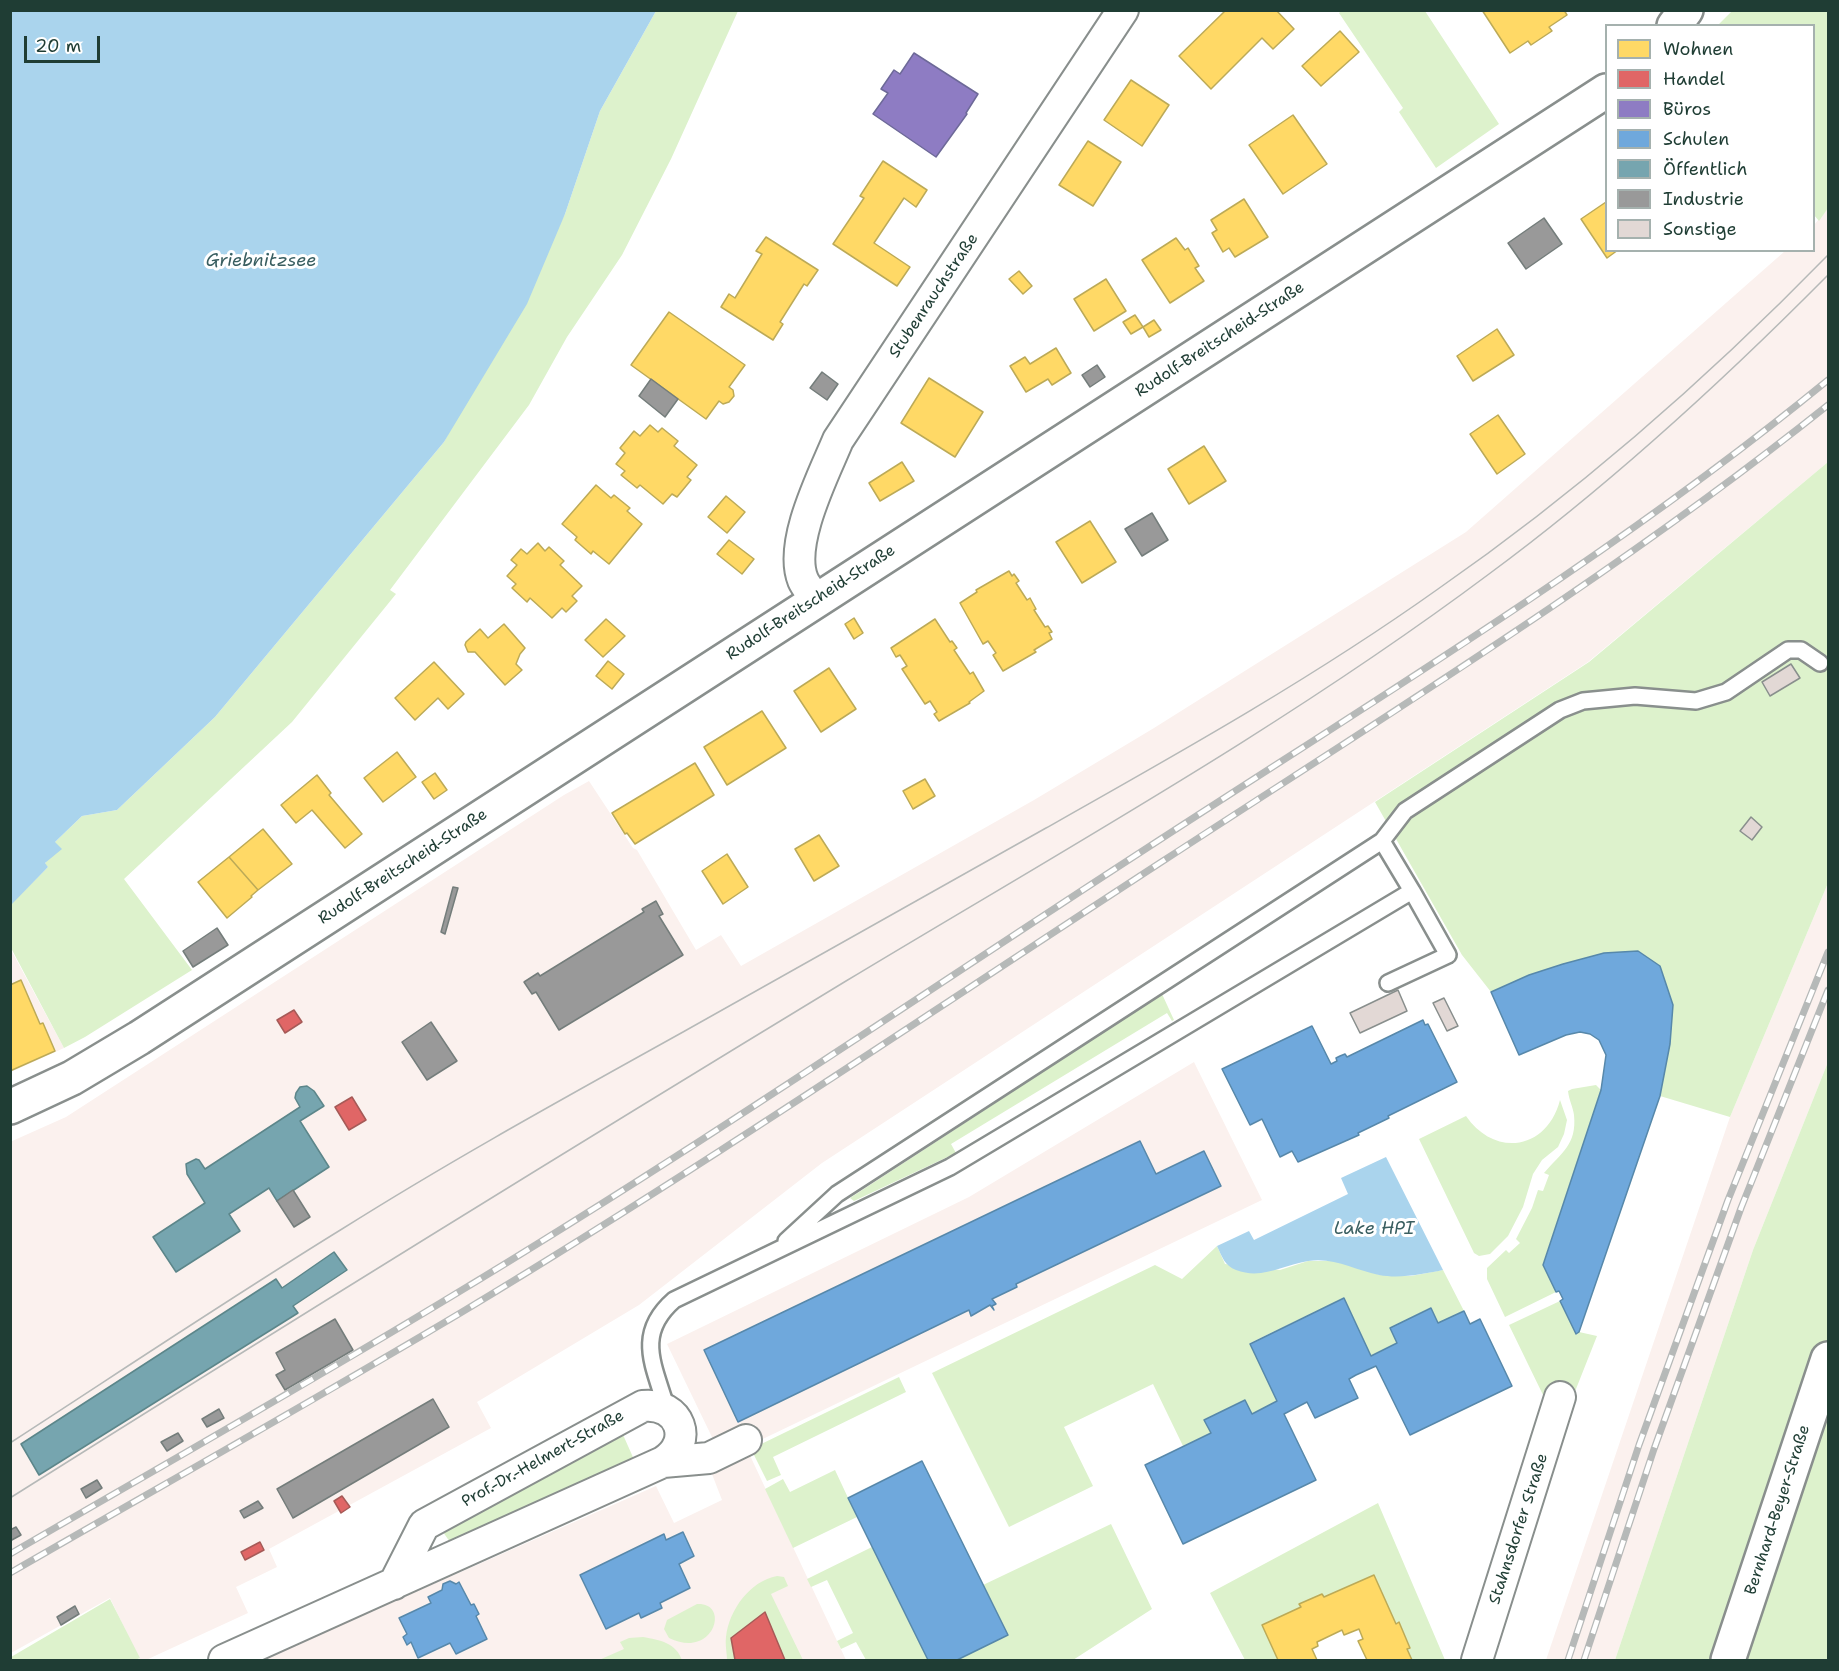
<!DOCTYPE html>
<meta charset="utf-8">
<style>
body{margin:0}
#map{position:relative;width:1839px;height:1671px;overflow:hidden;background:#fff;font-family:"Shantell Sans",sans-serif}
canvas{display:block}
.frame{position:absolute;inset:0;border:12px solid #1f3d34;pointer-events:none}
.legend{position:absolute;left:1605px;top:24px;width:210px;height:228px;box-sizing:border-box;background:#fff;border:2px solid #a5b1ae;margin:0;padding:8px 10px;list-style:none;font-size:18px;color:#1f3d34}
.legend li{display:flex;align-items:center;gap:12px;height:30px}
.legend b{width:30px;border:2px solid #a5b1ae}
.scale{position:absolute;left:24px;top:36px;width:76px;height:27px;box-sizing:border-box;border:3px solid #1f3d34;border-top:0;padding-left:8px;font-size:18px;line-height:21px;white-space:nowrap;color:#1f3d34;-webkit-text-stroke:4px #fff;paint-order:stroke}
</style>
<div id="map">
<canvas width="1839" height="1671"></canvas>
<div class="frame"></div>
<ul class="legend">
<li><b style="height:16px;background:#ffd966"></b>Wohnen</li>
<li><b style="height:16px;background:#e06666"></b>Handel</li>
<li><b style="height:16px;background:#8e7cc3"></b>Büros</li>
<li><b style="height:16px;background:#6fa8dc"></b>Schulen</li>
<li><b style="height:16px;background:#76a5af"></b>Öffentlich</li>
<li><b style="height:16px;background:#999"></b>Industrie</li>
<li><b style="height:16px;background:#e2d8d5"></b>Sonstige</li>
</ul>
<div class="scale">20 m</div>
</div>
<script>
const ctx = document.querySelector('canvas').getContext('2d');
ctx.lineJoin = 'round';
function fillPath(path, color) {
  ctx.fillStyle = color;
  ctx.fill(path, 'evenodd');
}
function strokePath(path, color, width, dash) {
  ctx.strokeStyle = color;
  ctx.lineWidth = width;
  ctx.lineCap = dash ? 'butt' : 'round';
  ctx.setLineDash(dash || []);
  ctx.stroke(path);
}
function drawText(font, color, halo, rows, align = 'center') {
  ctx.font = font + ' "Shantell Sans",sans-serif';
  ctx.lineWidth = 6;
  ctx.setLineDash([]);
  ctx.textBaseline = 'middle';
  ctx.strokeStyle = halo;
  ctx.fillStyle = color;
  for (const [text, x, y, turn = 0] of rows) {
    ctx.save();
    ctx.translate(x, y);
    ctx.rotate((+turn || 0) * Math.PI / 180);
    ctx.textAlign = isNaN(turn) ? turn : align;
    if (halo) ctx.strokeText(text, 0, 0);
    ctx.fillText(text, 0, 0);
    ctx.restore();
  }
}
const built = new Path2D(`
 M1828,208v254l-240,200 -766,501 -183,142 -162,97 14,26 -222,121 8,18 -41,20 12,26 -102,47h-6l-30,-62 -99,55 -1,-511 56,-25 498,-322 25,-14 44,67 4,2 59,100 25,-15 20,31 293,-166 120,-72 312,-196 319,-281 29,-1v-25z
 M1828,883v179l-75,188 -138,410h-69l184,-543z
 M10,948l54,100 -53,24h-1z
 M1194,1062l68,138 -516,247 100,213h-585l395,-174 18,37 48,-23 -12,-31 14,-7 -57,-118 302,-147z`);
const green = new Path2D(`
 M1342,10l83,1 74,113 -63,44 -37,-56 4,-4 -64,-95z
 M656,11h82l-67,148 -49,96 -55,82 -38,68 -139,185 6,4 -104,128 -168,157 68,91 -107,67 -21,11 -53,-100 -1,-43 38,-38 -3,-3 10,-22 27,-26 35,-6 98,-93 229,-275 121,-228 35,-103z
 M1732,11h96v197l-9,13 -5,-6v-189l-96,-1z
 M1828,462v421l-98,234 -70,-21 10,-52 3,-39 -13,-39 -22,-15 -34,2 -41,11 -34,11 -38,17 -29,-37 -87,-153 214,-140z
 M1162,994l12,26 -2,1 -5,-8 -216,131 5,9 -102,48 -4,-3z
 M1828,1062v598h-213l138,-410z
 M1596,1085l5,5 -58,174 13,28 -51,25 -18,-38v-11l19,-18 3,3 11,-10 -4,-4 16,-31 6,-18 5,1 6,-16 -5,-2c17,-20 33,-28 30,-58 -1,-8 -5,-15 -6,-24l4,-2z
 M1560,1100l7,20 -3,14 -6,13 -16,13 -9,14 -10,33 -15,29 -18,18 -11,2 -5,-3 -55,-114 47,-23c29,42 81,34 94,-16z
 M1217,1246l8,18 55,6 28,-9h31l41,14 31,1 32,-6 21,41 -26,12 -8,-15 -40,20 7,15 -26,13 -27,-58 -94,45 27,58 -25,13 -48,6 7,13 -28,13 -30,-62 -89,43 29,59 -84,41 -77,-154 223,-108 27,14z
 M1560,1301l16,33 3,-2 18,4 -23,58 -14,-5 -16,8 -35,-72z
 M899,1377l7,15 -133,65 8,18 -14,6 -16,-32z
 M620,1428l16,36 -184,81 -9,-13z
 M835,1470l22,47 -64,31 -28,-59 18,-10 7,13z
 M1378,1503l67,157h-33l-5,-11 3,-2 -11,-25 -3,2 -22,-49 -50,22 -2,-3 -23,10 2,3 -39,18 16,35h-33l-35,-67z
 M1111,1524l41,85 -79,51h-116l51,-25 -25,-50z
 M872,1547l56,113h-62l-10,-18 -15,7 -4,-8 16,-8 -26,-53 -16,7 -4,-8z
 M777,1576l7,1 4,9 -17,8 32,66h-18l-20,-48 -34,26 4,22h-8c0,-7 -2,-15 -1,-23 3,-27 24,-56 51,-61z
 M110,1599l30,59 -5,2h-124v-3z
 M697,1604c34,-2 17,56 -28,34l-5,-9 3,-9z
 M643,1637c17,3 33,6 39,23h-83l25,-11 -4,-7 9,-4z`);
const water = new Path2D(`
 M11,10l645,1 -56,100 -35,103 -38,90 -83,138 -229,275 -98,93 -35,6 -27,26 7,7 -17,14 3,4 -37,38z
 M1386,1157l57,113c-20,4 -43,9 -64,5 -25,-5 -44,-18 -71,-14 -25,4 -46,19 -72,9 -11,-4 -14,-13 -19,-24l32,-15 5,9 94,-46 -7,-16z`);
const homes = new Path2D(`
 M1226,10h50l18,19 -21,20 -11,-11 -51,51 -32,-33z
 M1482,10h82l3,5 -18,12 3,4 -21,14 -3,-4 -18,12z
 M1340,31l19,21 -38,34 -19,-20z
 M1131,80l38,25 -27,41 -38,-26z
 M1293,115l34,49 -44,30 -34,-49z
 M1088,141l33,21 -28,44 -34,-21z
 M883,161l44,29 -11,17 -12,-9 -30,45 36,24 -13,19 -64,-42 31,-46 -4,-2z
 M1244,199l24,38 -33,20 -6,-9 -6,4 -11,-19 5,-3 -6,-10z
 M1606,202v48h12l-11,8 -26,-39z
 M766,237l52,33 -11,16 -3,-2 -24,38 3,2 -10,16 -52,-33 8,-13 6,4 27,-44 -6,-3z
 M1176,238l9,12 3,-2 11,18 -4,2 9,13 -34,22 -28,-43z
 M1019,271l13,15 -9,8 -14,-15z
 M1106,279l20,32 -32,20 -20,-32z
 M669,312l76,53 -16,22 4,3 1,6 -5,6 -6,2 -4,-3 -13,18 -75,-54z
 M1135,315l8,12 -12,7 -8,-12z
 M1154,320l7,10 -12,7 -6,-10z
 M1497,329l17,26 -41,26 -16,-25z
 M1056,348l15,25 -19,12 -4,-6 -22,13 -16,-26 15,-9 5,7z
 M929,378l54,34 -28,45 -54,-34z
 M1498,415l27,39 -28,20 -27,-40z
 M650,425l8,7 4,-4 16,13 -4,5 23,19 -10,12 4,3 -14,17 -5,-3 -9,10 -23,-19 -3,3 -16,-13 4,-4 -9,-7 9,-11 -5,-5 14,-17 6,5z
 M1204,446l22,35 -37,23 -21,-35z
 M902,462l12,19 -34,20 -11,-18z
 M596,485l15,13 3,-3 16,13 -3,3 15,13 -33,40 -16,-13 -2,3 -16,-14 2,-3 -15,-13z
 M726,496l19,16 -18,21 -19,-16z
 M1090,521l26,41 -34,21 -26,-41z
 M729,540l25,19 -12,15 -25,-20z
 M538,543l7,8 4,-4 15,14 -4,4 22,21 -10,10 5,5 -11,11 -4,-4 -10,10 -22,-20 -3,4 -15,-14 4,-4 -9,-8 10,-11 -6,-5 10,-11 6,5z
 M1009,571l3,5 2,-2 5,7 -3,2 11,17 3,-2 6,11 -2,1 11,17 3,-1 4,6 -3,1 3,6 -18,11 2,2 -33,19 -10,-16 3,-2 -8,-12 -5,3 -23,-41 17,-11 -1,-2z
 M854,618l9,15 -9,6 -9,-15z
 M606,619l19,17 -22,21 -18,-17z
 M935,619l15,23 2,-1 5,7 -3,2 16,24 3,-2 11,19 -15,11 1,1 -31,18 -5,-7 3,-2 -7,-11 -5,3 -23,-35 5,-3 -7,-11 -4,2 -5,-9z
 M504,624l21,24 -5,6 -4,10 6,6 -17,15 -30,-33h-7l-3,-7 1,-3 14,-13 8,9z
 M608,661l16,13 -12,15 -16,-13z
 M434,662l30,32 -16,15 -10,-11 -23,22 -20,-22z
 M829,668l27,41 -35,23 -27,-41z
 M762,711l24,37 -59,37 -23,-38z
 M397,752l19,25 -33,25 -19,-24z
 M695,763l19,32 -79,49 -8,-11 -2,1 -13,-21z
 M435,773l12,17 -13,9 -12,-17z
 M317,775l14,18 -2,2 33,39 -17,14 -33,-38 -16,13 -15,-18z
 M925,779l10,17 -22,13 -10,-18z
 M263,829l29,35 -34,26 -29,-33z
 M819,835l20,31 -25,15 -19,-32z
 M727,854l21,33 -25,17 -21,-33z
 M229,857l29,33 -7,6 1,1 -25,21 -29,-36z
 M21,980l19,44 3,-1 12,28 -45,20v-86z
 M1374,1575l22,49 3,-2 11,26 -3,1 5,11h-45l-9,-19 5,-2 -4,-10 -15,6 -2,-5 -25,12 1,4 -6,3 5,11h-39l-16,-35 39,-18 -2,-3 23,-10 2,3z`);
const shops = new Path2D(`
 M294,1010l8,12 -17,11 -8,-13z
 M352,1097l14,23 -17,10 -14,-23z
 M342,1496l8,11 -9,6 -7,-12z
 M260,1542l4,8 -19,10 -4,-8z
 M765,1612l20,48h-50l-4,-22z`);
const offices = new Path2D(`
 M914,53l64,41 -12,19 1,1 -31,43 -63,-43 15,-21 -7,-4 13,-19 6,4z`);
const schools = new Path2D(`
 M1638,951l22,15 13,39 -3,39 -10,52 -81,236 -3,2 -16,-33 3,-2 -4,-8 -3,1 -13,-27 58,-175 5,-35 -7,-15 -9,-6 -10,-2 -14,3 -47,20 -28,-63 38,-17 34,-11 41,-11z
 M1423,1020l2,5 3,-1 29,58 -69,34 1,2 -31,15 1,2 -61,27 -6,-11 -12,6 -18,-38 -12,6 -28,-56 90,-43 19,38 6,-3 -1,-3 4,-2 5,-2 2,3z
 M1140,1141l16,33 48,-23 17,35 -205,98 1,3 -25,12 4,5 -4,2 2,4 -4,-5 -19,11 -2,-6 -231,112 -34,-72z
 M1344,1298l27,58 26,-13 -7,-15 41,-20 7,15 26,-12 6,13 10,-5 32,67 -102,49 -34,-69 -20,9 -7,4 9,19 -43,20 -8,-16 -23,12 32,66 -133,64 -38,-79 66,-32 -7,-13 39,-19 2,-1 7,14 25,-13 -27,-57z
 M922,1461l86,174 -51,25h-29l-80,-162z
 M683,1532l11,24 -15,8 11,24 -30,15 2,5 -21,10 -2,-5 -33,16 -26,-54 84,-41 2,6z
 M450,1581l6,3 3,-2 12,23 3,-1 5,10 -3,2 11,23 -31,15 -6,-11 -32,15 -7,-16 -4,3 -4,-8 4,-3 -8,-16 32,-15 -3,-6 14,-7 1,-6z`);
const public = new Path2D(`
 M307,1086l7,5 10,15 -24,15 29,46 -52,34 -8,-13 -40,26 11,17 -64,41 -23,-35 52,-34 -18,-29 -1,-10 10,-5 3,1 6,9 95,-62 -5,-9 1,-5 4,-6z
 M334,1252l13,18 -54,36 5,7 -259,162 -18,-31 255,-165 6,9z`);
const industry = new Path2D(`
 M1544,218l18,26 -36,25 -18,-26z
 M1097,365l8,12 -15,10 -8,-12z
 M822,372l16,12 -11,16 -17,-12z
 M651,379l27,20 -13,18 -26,-21z
 M1152,513l16,27 -26,16 -17,-27z
 M453,887l5,1 -13,46 -4,-2z
 M656,901l7,13 -4,2 24,39 -124,75 -23,-38 -4,2 -8,-12 14,-9 2,3 104,-64 -2,-3z
 M217,928l11,17 -35,22 -10,-16z
 M431,1022l26,39 -30,19 -25,-38z
 M293,1190l17,27 -16,10 -17,-26z
 M335,1319l18,31 -68,40 -9,-15 9,-5 -9,-17z
 M433,1399l16,28 -156,91 -16,-29z
 M219,1409l5,9 -17,9 -5,-8z
 M178,1433l5,8 -16,10 -6,-9z
 M97,1480l5,8 -16,10 -5,-9z
 M258,1501l5,7 -19,10 -4,-7z
 M16,1527l5,8 -11,6v-11z
 M75,1606l4,8 -18,11 -4,-8z`);
const building = new Path2D(`
 M1791,664l9,14 -30,18 -8,-14z
 M1751,817l11,10 -10,13 -12,-9z
 M1398,990l9,21 -47,22 -10,-20z
 M1444,998l14,28 -11,5 -14,-28z`);
const service = new Path2D(`
 M1382,841l23,-30 155,-101 23,-9 52,-5 61,5 30,-9 62,-42h13l19,13
 M786,1241l51,-47 545,-353 30,50
 M667,1410c-12,-43 -33,-75 7,-110l276,-133 462,-276 36,64 -60,28`);
const minor = new Path2D(`
 M816,600c-4,-7 -10,-13 -13,-20 -15,-37 21,-106 35,-140l285,-430
 M663,1462l46,-4 37,-18
 M224,1660l439,-198c32,-20 17,-60 -20,-56l-219,119 -30,59
 M1477,1660l83,-263`);
const tertiary = new Path2D(`
 M1674,26l12,-16
 M10,1107l62,-29 67,-40 1467,-947
 M1728,1660l100,-301`);
const tram = new Path2D(`
 M10,1443c111,-72 220,-145 332,-214 111,-70 226,-133 341,-197 121,-68 242,-136 363,-204 133,-75 267,-150 392,-239 141,-98 270,-211 390,-334
 M10,1498c278,-175 556,-347 836,-517 217,-131 440,-255 643,-407 122,-90 233,-192 339,-299`);
const rail = new Path2D(`
 M10,1554c148,-86 297,-170 442,-258 236,-142 464,-298 695,-448 230,-150 469,-294 681,-468
 M10,1573c151,-87 303,-172 452,-261 239,-144 470,-301 704,-453 224,-146 453,-287 662,-454
 M1568,1660l71,-215 89,-245 100,-248
 M1584,1660l70,-211 87,-241 87,-218`);
const streetNames = [
 ["Stubenrauchstraße",934,296,-56],
 ["Rudolf-Breitscheid-Straße",1220,340,-33],
 ["Rudolf-Breitscheid-Straße",811,603,-33],
 ["Rudolf-Breitscheid-Straße",403,867,-33],
 ["Prof.-Dr.-Helmert-Straße",543,1459,-29],
 ["Bernhard-Beyer-Straße",1778,1510,-72],
 ["Stahnsdorfer Straße",1519,1529,-72]
];
const waterNames = [
 ["Griebnitzsee",261,261],
 ["Lake HPI",1374,1229]
];
fillPath(built, '#fbf1ee');
fillPath(green, '#ddf2cc');
fillPath(water, '#aad4ed');
fillPath(homes, '#ffd966');
strokePath(homes, '#bcaa57', 1.5);
fillPath(shops, '#e06666');
strokePath(shops, '#a65a57', 1.5);
fillPath(offices, '#8e7cc3');
strokePath(offices, '#6d6998', 1.5);
fillPath(schools, '#6fa8dc');
strokePath(schools, '#5788aa', 1.5);
fillPath(public, '#76a5af');
strokePath(public, '#5c868a', 1.5);
fillPath(industry, '#999');
strokePath(industry, '#747d7b', 1.5);
fillPath(building, '#e2d8d5');
strokePath(building, '#898f8d', 1.5);
strokePath(service, '#898f8d', 20);
strokePath(minor, '#898f8d', 34);
strokePath(tertiary, '#898f8d', 38);
strokePath(service, '#fff', 15);
strokePath(minor, '#fff', 30);
strokePath(tertiary, '#fff', 33);
strokePath(tram, '#b6b9b8', 1.5);
strokePath(rail, '#b6b9b8', 7);
strokePath(rail, '#fff', 4.5, [14]);
drawText('16px', '#1f3d34', '#fff', streetNames);
drawText('italic 18px', '#395e60', '#fff', waterNames);
</script>
